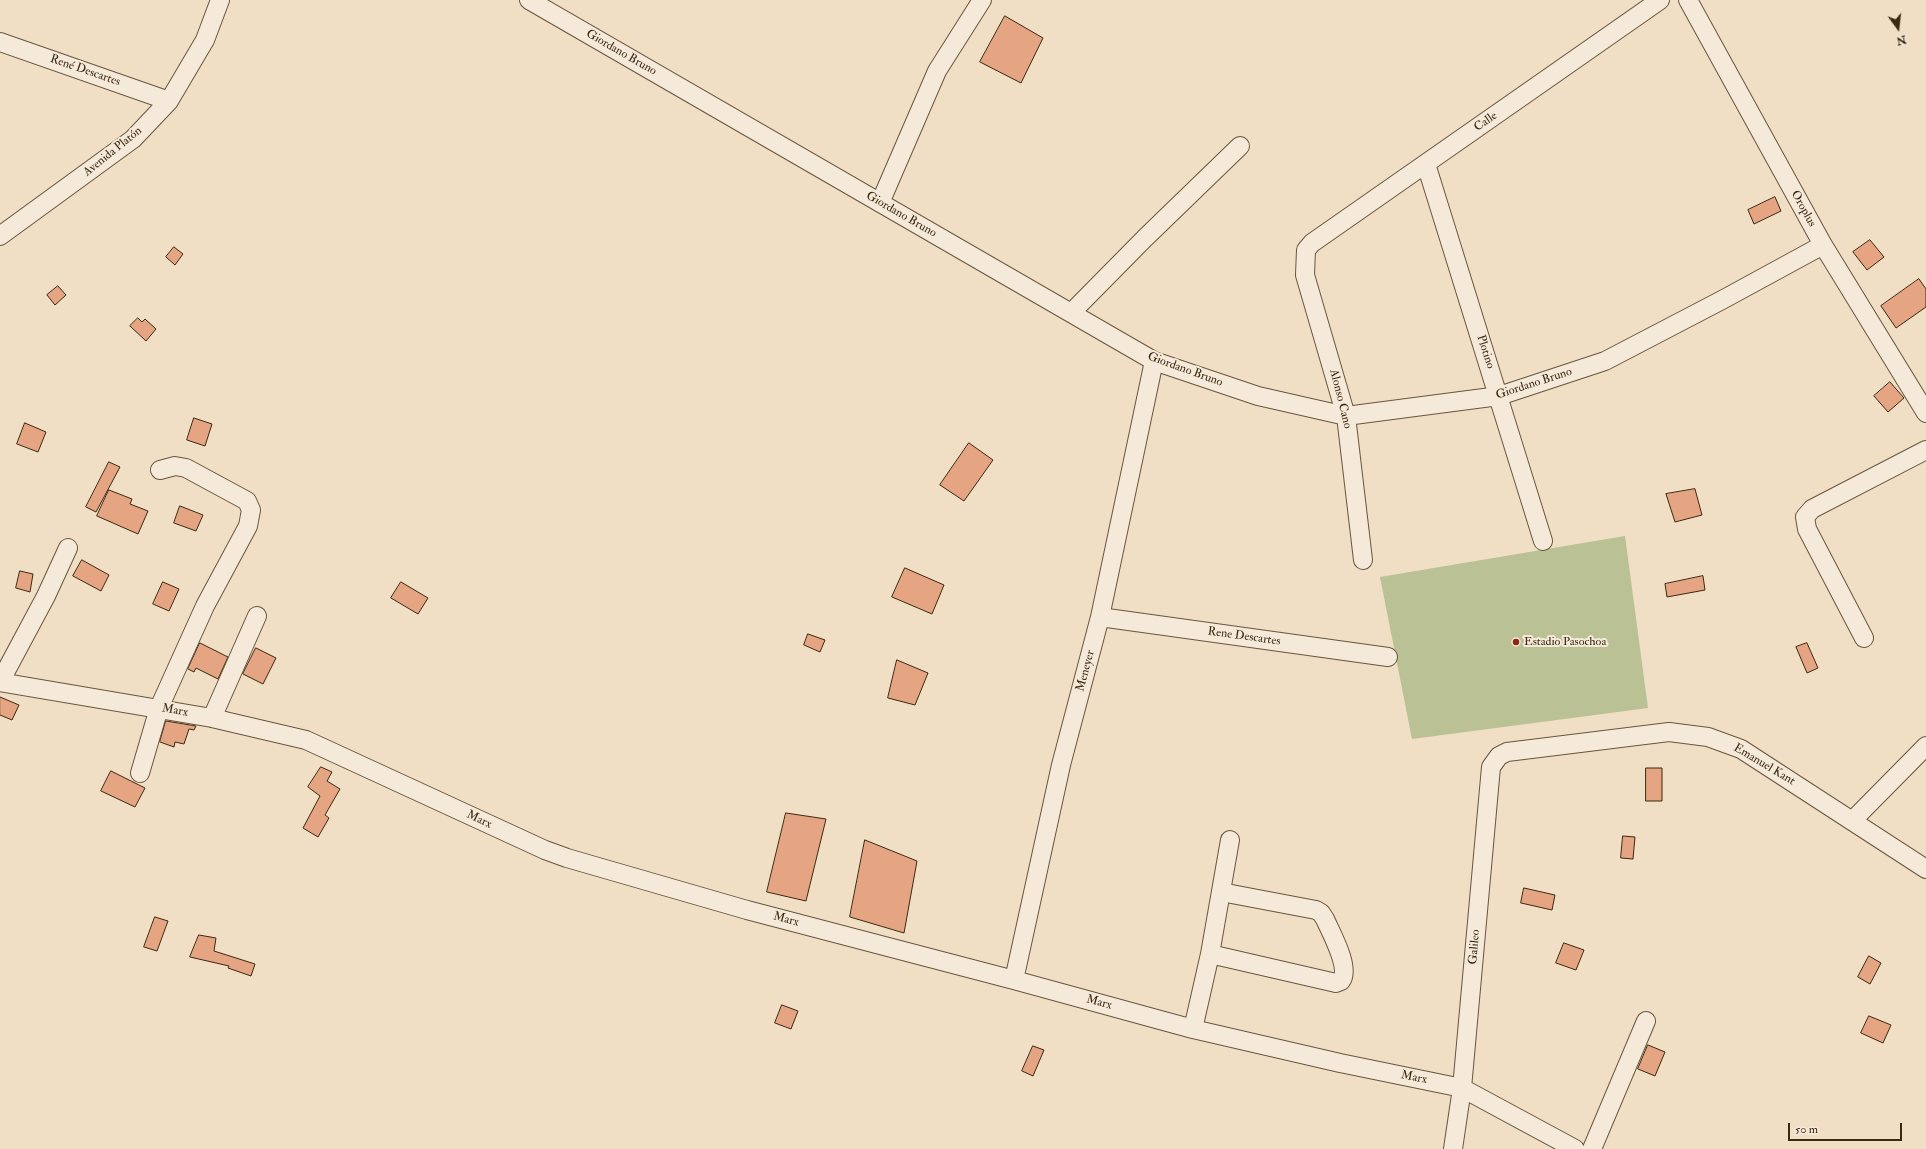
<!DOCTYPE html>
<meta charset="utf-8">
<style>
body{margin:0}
#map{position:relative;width:1926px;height:1149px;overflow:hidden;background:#f0dec5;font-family:"IM FELL Double Pica",serif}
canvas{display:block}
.north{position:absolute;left:1878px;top:8px;width:40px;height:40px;-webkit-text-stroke:3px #f5ead9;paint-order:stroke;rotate:165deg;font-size:11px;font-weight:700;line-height:16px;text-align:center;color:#3a2911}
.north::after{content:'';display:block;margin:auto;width:14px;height:18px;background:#3a2911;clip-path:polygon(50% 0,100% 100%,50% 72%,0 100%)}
.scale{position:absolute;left:1788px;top:1123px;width:114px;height:18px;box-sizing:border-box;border:2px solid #3a2911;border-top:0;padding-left:5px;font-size:12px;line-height:14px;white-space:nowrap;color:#3a2911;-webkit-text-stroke:3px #f5ead9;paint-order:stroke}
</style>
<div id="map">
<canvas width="1926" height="1149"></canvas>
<div class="north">N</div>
<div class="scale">50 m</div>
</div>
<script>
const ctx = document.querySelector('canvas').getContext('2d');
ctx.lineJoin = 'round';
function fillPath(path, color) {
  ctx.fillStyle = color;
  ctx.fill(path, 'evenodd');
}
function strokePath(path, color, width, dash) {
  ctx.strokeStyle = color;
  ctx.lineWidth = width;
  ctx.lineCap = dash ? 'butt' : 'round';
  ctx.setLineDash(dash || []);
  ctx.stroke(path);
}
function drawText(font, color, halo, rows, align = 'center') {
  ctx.font = font + ' "IM FELL Double Pica",serif';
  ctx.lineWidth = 4;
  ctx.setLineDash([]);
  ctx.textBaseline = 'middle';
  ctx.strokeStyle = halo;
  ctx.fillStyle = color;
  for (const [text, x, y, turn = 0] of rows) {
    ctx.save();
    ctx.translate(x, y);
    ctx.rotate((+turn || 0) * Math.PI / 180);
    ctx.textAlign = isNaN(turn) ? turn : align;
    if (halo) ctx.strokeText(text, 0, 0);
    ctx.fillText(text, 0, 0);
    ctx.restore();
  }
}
const green = new Path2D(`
 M1625,536l23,172 -236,31 -32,-162z`);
const building = new Path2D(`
 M1005,16l38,22 -22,45 -41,-21z
 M1775,197l6,14 -27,13 -6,-14z
 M1870,240l14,17 -17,13 -14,-18z
 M174,247l9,7 -8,11 -9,-8z
 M1919,279l7,10v18l-30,21 -15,-22z
 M58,286l8,9 -11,10 -8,-10z
 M138,318l4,4 3,-3 11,10 -10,12 -16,-15z
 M1890,382l14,16 -16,14 -14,-16z
 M194,418l18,6 -7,22 -18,-6z
 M25,423l21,9 -8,20 -21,-8z
 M969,443l24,17 -29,41 -24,-16z
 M109,462l11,5 -24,45 -10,-5z
 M1695,489l7,26 -27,7 -9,-28z
 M109,490l23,9 -2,5 18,7 -10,23 -41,-18z
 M180,506l23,9 -7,16 -22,-8z
 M82,560l27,15 -8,16 -28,-15z
 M905,568l39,17 -12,29 -40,-17z
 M20,571l13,3 -3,18 -14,-4z
 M1703,576l2,14 -38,7 -2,-13z
 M163,582l16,7 -10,22 -16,-7z
 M401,582l27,16 -10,16 -27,-16z
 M808,634l17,6 -5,12 -16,-7z
 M200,643l28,14 -10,22 -22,-11 -2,4 -6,-3z
 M1807,643l11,25 -11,5 -11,-26z
 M256,648l20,10 -13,26 -20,-10z
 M897,660l31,13 -13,32 -27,-7z
 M0,697l19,8 -7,15 -12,-5z
 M166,721l30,5 -2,4 -5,-1 -5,15 -9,-2 -1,5 -14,-5z
 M321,767l11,5 -5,9 13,8 -15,26 4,3 -11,19 -15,-9 17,-32 -12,-9z
 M1646,768h16v33h-16z
 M111,771l34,17 -10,19 -34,-16z
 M786,813l40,6 -20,82 -39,-9z
 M1623,836l12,1 -2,22 -12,-1z
 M865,840l52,21 -13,72 -54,-16z
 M1524,888l31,7 -3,15 -31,-7z
 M155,917l13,4 -11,30 -13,-4z
 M199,935l17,3 -2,13 41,13 -4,12 -23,-8 1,-2 -39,-9z
 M1564,943l20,7 -8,20 -20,-7z
 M1869,956l12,7 -11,21 -12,-7z
 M782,1005l16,6 -7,18 -16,-6z
 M1869,1016l22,9 -8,18 -22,-10z
 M1648,1045l17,7 -10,24 -17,-7z
 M1033,1046l11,4 -11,26 -11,-5z`);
const minor = new Path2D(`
 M529,0l625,361 104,35 88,20 153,-20 106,-35 117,-61 101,-55
 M1688,0l135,245 103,168
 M0,42l169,59
 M1426,164l117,377
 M880,203l57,-132 45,-71
 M0,236l133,-97 36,-38 36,-61 15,-40
 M1071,313l74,-75 95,-92
 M1363,560l-17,-144 -41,-141 1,-25 6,-7 348,-243
 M1100,617l288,40
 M1864,638l-57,-109 -2,-12 7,-8 114,-59
 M0,682l212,36 94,22 239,110 22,8 180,52 267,70 179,49 147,34 122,25 113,61
 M0,682l46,-86 22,-48
 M212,718l45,-102
 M140,773l19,-65 46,-102 43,-80 3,-16 -4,-9 -61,-33 -11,-2 -15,4
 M1852,821l74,-75
 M1210,954l126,29 5,-2c10,-13 -10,-48 -16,-62l-4,-6 -5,-3 -95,-18
 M1014,980l47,-215 39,-148 54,-256
 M1193,1029l17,-75 20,-114
 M1453,1149l9,-61 29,-321 8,-11 8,-4 162,-20 39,5 33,12 185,120
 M1592,1149l54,-128`);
const markers = [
 [1516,642,4,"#8f2418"]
];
const streetNames = [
 ["Giordano Bruno",621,53,30],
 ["René Descartes",85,71,19],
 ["Calle",1486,122,-35],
 ["Avenida Platón",113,152,-39],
 ["Oroplus",1803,209,61],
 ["Giordano Bruno",901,215,30],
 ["Plotino",1485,352,72],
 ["Giordano Bruno",1185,370,20],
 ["Giordano Bruno",1534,384,-18],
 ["Alonso Cano",1340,399,76],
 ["Rene Descartes",1244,637,8],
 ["Meneyer",1086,671,-75],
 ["Marx",175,711,10],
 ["Emanuel Kant",1764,765,31],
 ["Marx",479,820,25],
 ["Marx",786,920,15],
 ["Galileo",1475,947,-85],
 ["Marx",1099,1003,15],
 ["Marx",1414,1078,11]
];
const poiNames = [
 ["Estadio Pasochoa",1524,642]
];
fillPath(green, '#bac194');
fillPath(building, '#e5a482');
strokePath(building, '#3a2911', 1);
strokePath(minor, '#68563e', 20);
strokePath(minor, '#f5ead9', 18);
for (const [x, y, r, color] of markers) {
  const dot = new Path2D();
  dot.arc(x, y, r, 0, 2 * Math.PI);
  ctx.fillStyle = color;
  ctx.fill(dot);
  strokePath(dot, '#f5ead9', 1.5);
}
drawText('12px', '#3a2911', '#f5ead9', streetNames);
drawText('12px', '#3a2911', '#f5ead9', poiNames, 'left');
</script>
